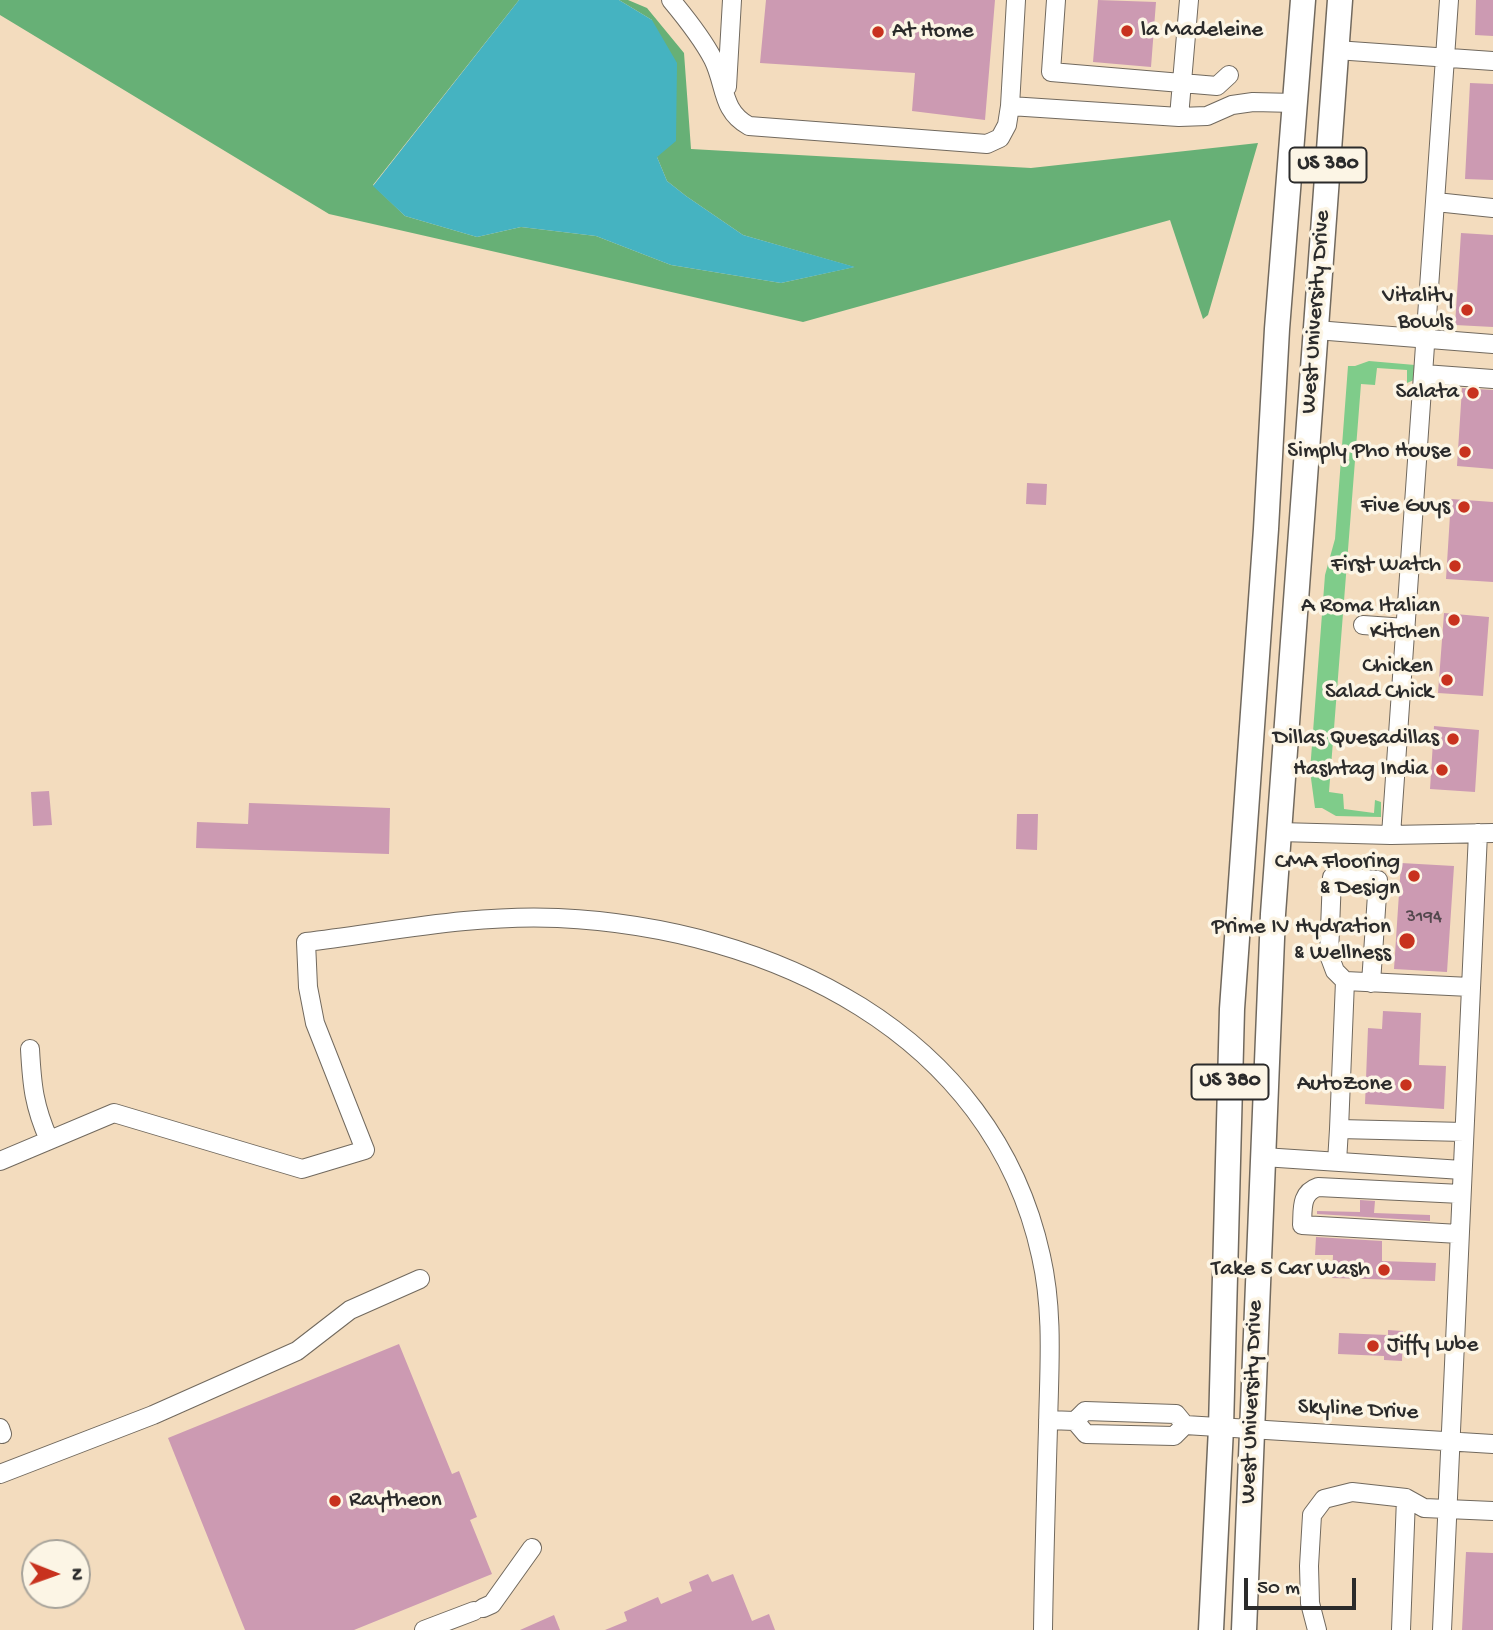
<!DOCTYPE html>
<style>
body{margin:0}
#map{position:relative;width:1493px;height:1630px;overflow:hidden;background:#f3dcbe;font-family:"Gochi Hand",sans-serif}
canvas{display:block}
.north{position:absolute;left:21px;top:1539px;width:70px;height:70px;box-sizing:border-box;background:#fcf5e5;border:2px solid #a8a49b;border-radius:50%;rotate:91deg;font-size:19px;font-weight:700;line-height:28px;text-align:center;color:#2b2b2b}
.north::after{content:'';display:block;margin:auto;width:24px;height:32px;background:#c8321e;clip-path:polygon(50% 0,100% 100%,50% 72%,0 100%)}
.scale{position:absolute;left:1244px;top:1578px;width:112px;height:32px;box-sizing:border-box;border:4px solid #2b2b2b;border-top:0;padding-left:9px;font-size:21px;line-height:24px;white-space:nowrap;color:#2b2b2b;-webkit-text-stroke:5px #fcf5e5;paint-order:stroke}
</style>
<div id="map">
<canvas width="1493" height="1630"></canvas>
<div class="north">N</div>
<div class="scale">50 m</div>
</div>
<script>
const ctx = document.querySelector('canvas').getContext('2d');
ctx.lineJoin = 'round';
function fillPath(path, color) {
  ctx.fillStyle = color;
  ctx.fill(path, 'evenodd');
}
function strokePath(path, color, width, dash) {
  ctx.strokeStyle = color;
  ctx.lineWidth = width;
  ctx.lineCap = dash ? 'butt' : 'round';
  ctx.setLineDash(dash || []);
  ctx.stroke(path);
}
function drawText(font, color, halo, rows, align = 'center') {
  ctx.font = font + ' "Gochi Hand",sans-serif';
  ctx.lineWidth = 7;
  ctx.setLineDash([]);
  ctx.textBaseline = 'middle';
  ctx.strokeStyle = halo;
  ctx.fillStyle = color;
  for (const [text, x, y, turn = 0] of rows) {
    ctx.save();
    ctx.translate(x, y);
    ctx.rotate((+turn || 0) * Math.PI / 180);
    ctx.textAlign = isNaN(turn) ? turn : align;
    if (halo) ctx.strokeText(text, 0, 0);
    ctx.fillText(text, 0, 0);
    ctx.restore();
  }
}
const green = new Path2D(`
 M1369,361l46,4 1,14 -9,4v-13l-30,-2 -2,17 -14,-1 -32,408 14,2 1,15 30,4 1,-13 6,2v15l-45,-1 -14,-8h-7l-5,-37 15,-196 10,-36 13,-173h7z`);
const forest = new Path2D(`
 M0,0h519l-146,185 32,31 72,21 44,-10 75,9 75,29 110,18 73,-16 -111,-32 -57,-39 -19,-15 -10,-24 -5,-137 -33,-20h9l19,8 37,45 7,96 340,19 227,-25 -50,172 -5,4 -33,-99 -367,102 -474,-108 -329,-199z`);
const water = new Path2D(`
 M519,0h100l33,20 25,43 -1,78 -19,16 10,24 19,15 57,39 112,32 -74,16 -110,-18 -75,-29 -75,-9 -44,10 -72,-21 -32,-30z`);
const building = new Path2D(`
 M766,0h229l-10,120 -73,-9 3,-38 -155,-10z
 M1098,0l58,2 -5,65 -58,-5z
 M1476,0h17v36l-18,-1z
 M1470,83l23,1v96l-28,-1z
 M1461,233l32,2v92l-38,-2z
 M1462,388l31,2v79l-36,-3z
 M1027,483l20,1 -1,21 -20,-1z
 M1451,499l42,3v80l-47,-3z
 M1444,613l45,4 -6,79 -45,-3z
 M1434,726l45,4 -4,62 -45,-3z
 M49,791l3,34 -19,1 -2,-34z
 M249,803l141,5 -1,46 -193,-6 1,-26 51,2z
 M1017,814h21l-1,36 -21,-1z
 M1401,863l53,3 -7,106 -53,-3z
 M1383,1011l38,2 -2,52 27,1 -2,43 -79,-5 3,-76 14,1z
 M1360,1200l15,1 -1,12 56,2v6l-113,-7v-3l43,1z
 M1316,1237l66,4v20l54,2 -1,18 -103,-3 1,-23h-18z
 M1388,1330l15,1 -1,30 -18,-1v-4l-46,-2 1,-21 49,2z
 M399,1344l53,130 7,-3 18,46 -7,3 22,54 -138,56h-109l-77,-192z
 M1466,1552l27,1v77h-31z
 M708,1574l4,8 21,-8 19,47 17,-7 6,16h-170l22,-9 -3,-9 34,-15 3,7 31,-13 -3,-9z
 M554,1615l6,15h-40z`);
const minor = new Path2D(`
 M671,0c15,18 31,38 42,59 13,26 8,52 36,67l238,18 13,-6 7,-13 3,-19
 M1016,0l-6,106 169,11 28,-1 25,-11 21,-3 42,1
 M1056,0l-5,72 166,14 12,-11
 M1336,50l157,11
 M727,87l5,-87
 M1179,117l10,-117
 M1436,202l57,6
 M1316,330l177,14
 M1424,374l69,5
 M1363,625l43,3
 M1279,832l112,3 102,-2
 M1391,835l58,-835
 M1345,981l-10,-10 -6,-16 3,-78 46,3 -7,103
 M30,1049c2,37 4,57 19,91
 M1339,1129l6,-148 125,6
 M1263,1157l199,13
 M0,1161l114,-48 188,56 63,-19 -50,-127 -7,-36 -2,-45c83,-10 168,-28 252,-24 212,10 434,114 483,338 13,57 8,114 7,171 -2,68 -4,135 -5,203
 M1337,1162l2,-33 125,3
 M1459,1234l-157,-9c1,-15 -2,-32 16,-38l143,7
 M1048,1420l27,1 10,-10 91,3 9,11 308,19
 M1075,1421l11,13 88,2 11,-11
 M0,1428l2,6
 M0,1474l153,-59 144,-64 53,-41 70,-31
 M483,1608l9,-4 40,-56
 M424,1630l50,-19
 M1317,1630l-7,-27 -1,-37 3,-51 12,-16 28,-7 54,6 18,10 69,3
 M1401,1630l5,-132
 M1442,1630l36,-797`);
const highway = new Path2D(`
 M1211,1630l10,-202 11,-419 34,-480 11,-200 26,-329
 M1244,1630l29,-716 67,-914`);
const markers = [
 [1127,31,7,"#c8321e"],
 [878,32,7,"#c8321e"],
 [1467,310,7,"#c8321e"],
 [1473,393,7,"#c8321e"],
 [1465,452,7,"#c8321e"],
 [1464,507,7,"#c8321e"],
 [1455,566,7,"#c8321e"],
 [1454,620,7,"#c8321e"],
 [1447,680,7,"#c8321e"],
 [1453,739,7,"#c8321e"],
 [1442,770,7,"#c8321e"],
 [1414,876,7,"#c8321e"],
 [1407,941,9,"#c8321e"],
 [1406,1085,7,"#c8321e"],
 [1384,1270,7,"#c8321e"],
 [1373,1346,7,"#c8321e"],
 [335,1501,7,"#c8321e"]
];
const numberNames = [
 ["3194",1424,918]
];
const shields = [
 [1328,165,77],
 [1230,1082,77]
];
const shieldNames = [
 ["US 380",1328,165],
 ["US 380",1230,1082]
];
const poiNames = [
 ["la Madeleine",1141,31,"left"],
 ["At Home",892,32,"left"],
 ["Vitality",1453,297],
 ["Bowls",1453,323],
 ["Salata",1459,393],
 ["Simply Pho House",1451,452],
 ["Five Guys",1450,507],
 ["First Watch",1441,566],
 ["A Roma Italian",1440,607],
 ["Kitchen",1440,633],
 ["Chicken",1433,667],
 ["Salad Chick",1433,693],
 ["Dillas Quesadillas",1439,739],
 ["Hashtag India",1428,770],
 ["CMA Flooring",1400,863],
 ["& Design",1400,889],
 ["Prime IV Hydration",1391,928],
 ["& Wellness",1391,954],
 ["AutoZone",1392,1085],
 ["Take 5 Car Wash",1370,1270],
 ["Jiffy Lube",1387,1346,"left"],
 ["Raytheon",349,1501,"left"]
];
const streetNames = [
 ["West University Drive",1317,312,-86],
 ["West University Drive",1253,1402,-88],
 ["Skyline Drive",1358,1411,3]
];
fillPath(green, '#7fcc8a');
fillPath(forest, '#67b076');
fillPath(water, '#45b3c1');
fillPath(building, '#cc9ab2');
strokePath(minor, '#71695e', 20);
strokePath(highway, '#71695e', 27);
strokePath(minor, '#fff', 18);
strokePath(highway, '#fff', 24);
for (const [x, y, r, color] of markers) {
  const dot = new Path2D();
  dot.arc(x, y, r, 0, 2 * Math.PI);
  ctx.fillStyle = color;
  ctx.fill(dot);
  strokePath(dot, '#fcf5e5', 2.5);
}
drawText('19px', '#53474d', null, numberNames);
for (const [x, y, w] of shields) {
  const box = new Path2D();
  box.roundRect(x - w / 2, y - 17.5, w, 35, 5);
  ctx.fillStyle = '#fcf5e5';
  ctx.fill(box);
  strokePath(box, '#2b2b2b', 2);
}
drawText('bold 21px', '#2b2b2b', null, shieldNames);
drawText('23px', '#2b2b2b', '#fcf5e5', poiNames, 'right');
drawText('23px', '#2b2b2b', '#fcf5e5', streetNames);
</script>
